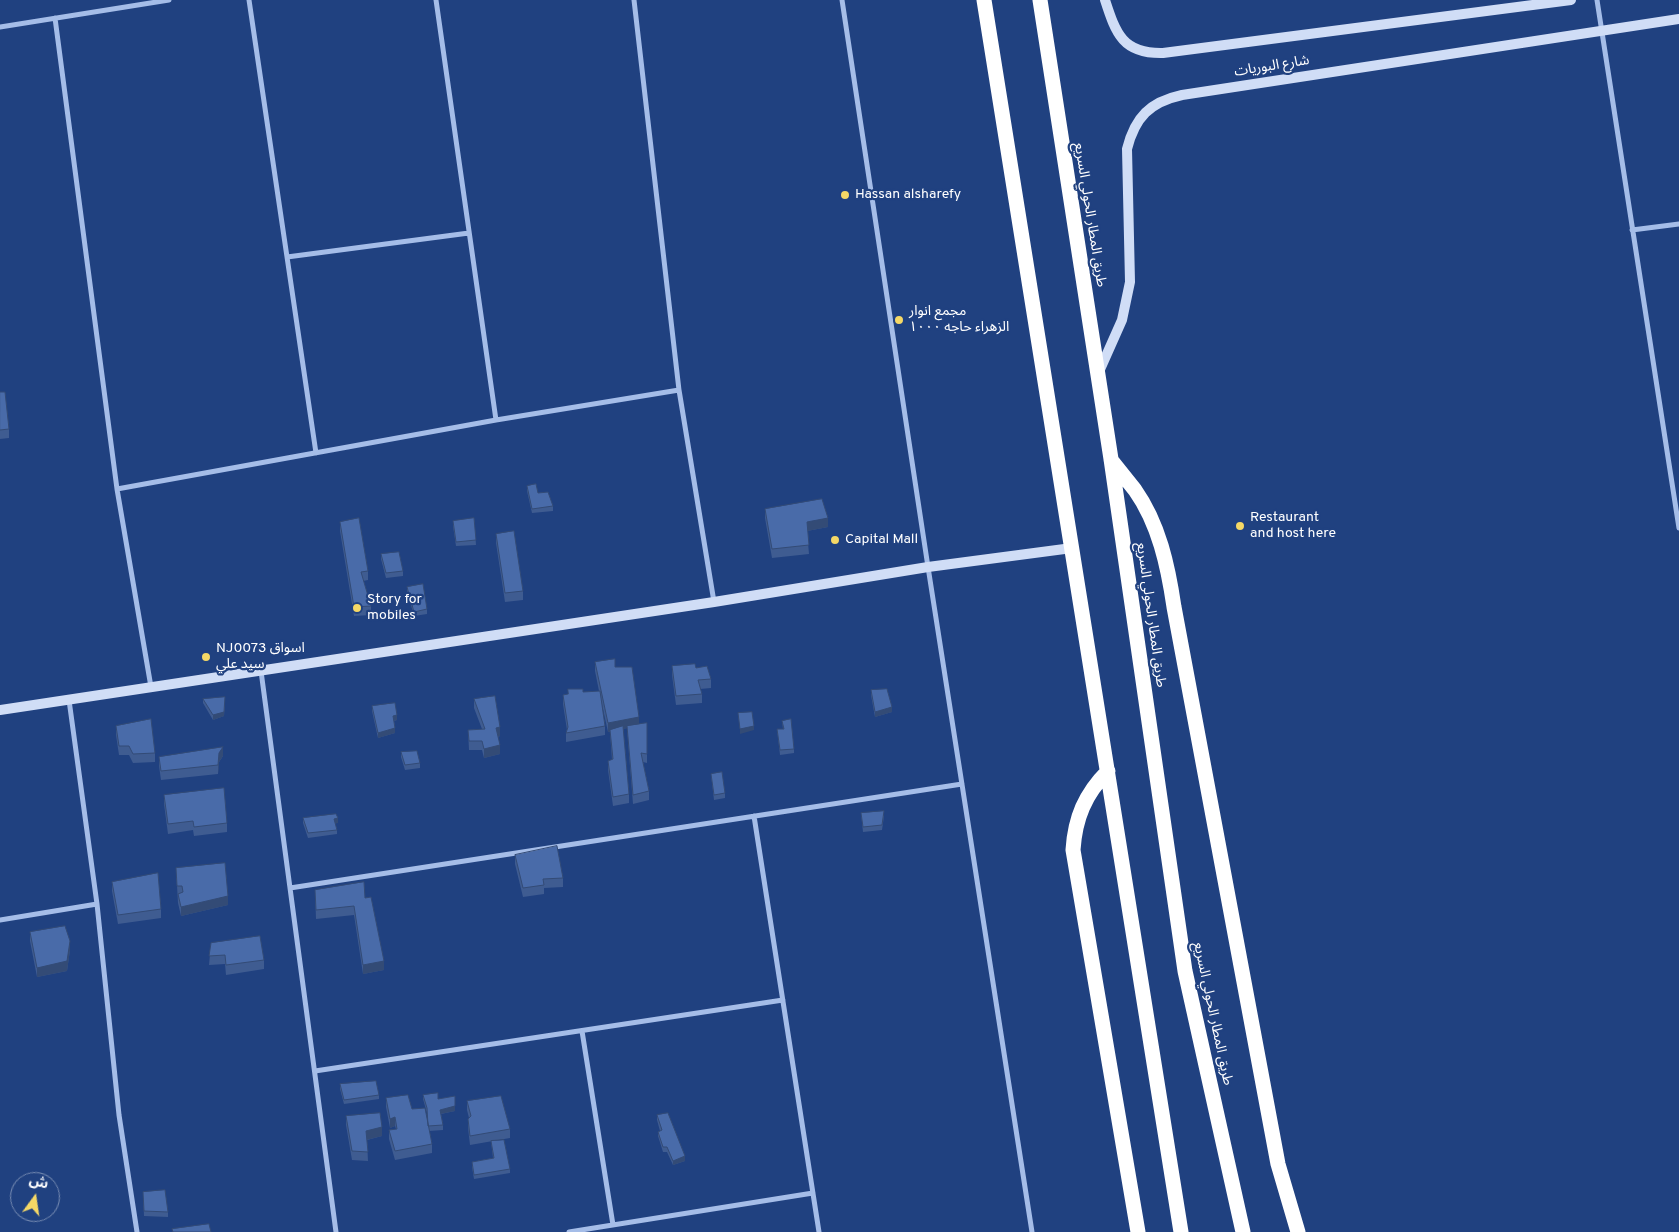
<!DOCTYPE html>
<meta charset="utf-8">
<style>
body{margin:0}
#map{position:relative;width:1679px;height:1232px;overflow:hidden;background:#204180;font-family:Overpass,"Noto Sans Arabic",sans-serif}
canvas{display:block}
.north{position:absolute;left:10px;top:1172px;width:50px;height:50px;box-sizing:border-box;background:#204180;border:1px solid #798db3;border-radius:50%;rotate:14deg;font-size:14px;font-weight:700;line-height:20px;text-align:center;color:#fff}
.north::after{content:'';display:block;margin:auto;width:18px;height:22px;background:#f5d866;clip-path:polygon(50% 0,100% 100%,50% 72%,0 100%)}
</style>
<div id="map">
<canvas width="1679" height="1232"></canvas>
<div class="north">ش</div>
</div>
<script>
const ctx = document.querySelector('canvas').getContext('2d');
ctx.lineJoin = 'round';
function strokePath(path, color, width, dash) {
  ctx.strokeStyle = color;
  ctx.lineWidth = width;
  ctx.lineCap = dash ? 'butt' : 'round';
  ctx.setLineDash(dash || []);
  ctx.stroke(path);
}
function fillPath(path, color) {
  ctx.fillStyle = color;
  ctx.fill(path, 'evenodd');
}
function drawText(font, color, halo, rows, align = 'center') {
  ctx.font = font + ' Overpass,"Noto Sans Arabic",sans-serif';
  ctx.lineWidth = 4.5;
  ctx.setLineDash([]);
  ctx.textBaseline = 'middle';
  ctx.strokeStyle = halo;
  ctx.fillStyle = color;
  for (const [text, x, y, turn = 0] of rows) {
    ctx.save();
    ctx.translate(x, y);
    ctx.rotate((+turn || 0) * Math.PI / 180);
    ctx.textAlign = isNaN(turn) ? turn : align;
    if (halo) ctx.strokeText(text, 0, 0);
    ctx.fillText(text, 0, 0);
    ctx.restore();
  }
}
const street = new Path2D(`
 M249,0l67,453
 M436,0l60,420
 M634,0l45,390 35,212
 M842,0l86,567 104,665
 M1597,0l82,528
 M55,18l62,471 34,198
 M0,27l169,-27
 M1632,230l47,-6
 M287,257l182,-24
 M117,489l379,-69 183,-30
 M261,671l75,561
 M69,700l28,204 22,211 18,117
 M754,816l65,416
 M290,888l672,-104
 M0,920l97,-16
 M582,1031l31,194
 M315,1071l468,-71
 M569,1232l244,-39`);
const secondary = new Path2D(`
 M1105,0c11,34 18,54 58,53l408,-53
 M1098,374l24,-54 8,-38 -3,-133c8,-32 23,-47 55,-54l497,-76
 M0,710l714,-108 214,-35 144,-19`);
const highway = new Path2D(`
 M984,0l197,1232
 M1040,0l71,459 74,512 58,261
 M1111,460c8,10 16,20 24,30 24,34 33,76 39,117l104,557 20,68
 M1108,771c-23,23 -33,47 -35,79l65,382`);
const wall = new Path2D(`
 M0,392l9,37v9l-9,1z
 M527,486l11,7 15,13v5l-21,2 -5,-22z
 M765,509l63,18 -21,4 2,23 -37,4 -7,-40z
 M474,518l2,27 -20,1 -3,-20v-5z
 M340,522l28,49v9l-5,1 8,25v9l-17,1 -14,-85z
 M496,534l27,57v9l-18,2 -9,-59z
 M381,554l22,17v5l-17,2 -5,-19z
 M407,587l20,22v5l-13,2 -7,-25z
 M595,662l20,5 24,57 8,-1v40l-4,-1 6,29v9l-16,4 -6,-76 -4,1 6,65v9l-16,3 -5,-36v-9l4,-1 -2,-28h-2l-7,-32 4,26v9l-39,7v-9l1,-3 -4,-26v-9l36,-4 -4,-20z
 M672,666l24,2 15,11v9l-11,1 2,5v9l-26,2 -4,-30z
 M871,690l21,22 -17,5 -4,-22z
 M203,699l22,3 -1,14 -11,4 -10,-17z
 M474,699l26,37 -2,1 2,17 -16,4 -2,-8h-13l-1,-20 14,-1 -8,-21z
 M372,706l25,14 -3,1 1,12 -17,5 -6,-27z
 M782,721l12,28v4l-14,2 -3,-26h6z
 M116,726l39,27v9l-22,1 -4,-8h-10l-3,-20z
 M401,752l19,11v5l-15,2 -4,-13z
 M223,756l-4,6 -1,12 -57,6 -2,-14v-9z
 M711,774l14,19v5l-11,2z
 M164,795l63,28v9l-33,4 -1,-6 -25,4 -4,-30z
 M861,813l23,3 -2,14 -19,2z
 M303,818l35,5h-3l2,7v4l-29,4 -5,-15z
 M515,855l48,23v9l-19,1v6l-21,3 -8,-33z
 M176,868l52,37 -47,11 -3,-13z
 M112,882l49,27v9l-43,6 -6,-33z
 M315,890l50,8 19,72 -21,4 -9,-59 -38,4z
 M30,932l40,18 -3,21 -30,6 -7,-36z
 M211,943l53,17v9l-38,6 -1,-11 -16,1z
 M340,1084l39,11v4l-35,5 -4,-15z
 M423,1095l32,16 -14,3 2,11v5l-14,1 3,13v9l-37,7 -6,-21v-9l7,-1 -1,-3 -5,2 -4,-21v-9l26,11 16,17 -1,-13 -4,-14z
 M467,1101l43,28v9l-40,7 -2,-17v-9l1,-1 -2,-8z
 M657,1115l28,46 -12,4 -6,-13h-4l-5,-16v-4l2,-1 -3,-11z
 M346,1116l36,20 -15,4 1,21 -16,-1 -6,-35z
 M491,1141l19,28v4l-36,6 -2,-12v-5l21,-4z
 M143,1192l25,20v5l-24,-1z`);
const shadedWall = new Path2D(`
 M828,518v9l-21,4v-9z
 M225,697l-1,19 -11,4v-5z
 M892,707v5l-17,5v-5z
 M397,715v5l-4,1v-5z
 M639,717v9l-31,6v-9z
 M754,726v4l-14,4v-5z
 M500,727v9l-4,1v-9z
 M395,728v5l-17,5v-5z
 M500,745v9l-16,4v-9z
 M223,747v9l-4,6 -1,12v-9l1,-12z
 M338,818v5l-4,1v-5z
 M228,896v9l-47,11v-9z
 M70,941v9l-3,21 -30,6v-9z
 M384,961v9l-21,4v-9z
 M455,1106v5l-15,3v-4z
 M395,1117v9l-5,2v-9z
 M382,1127v9l-16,4v-9z
 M685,1156v5l-12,4v-4z`);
const building = new Path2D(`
 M0,392h5l4,37 -9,1z
 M536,484l2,9 10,-1 5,14 -21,3 -5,-23z
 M822,499l6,19 -21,4 2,23 -37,4 -7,-40z
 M359,518l9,53 -7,1 10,34 -17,1 -14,-85z
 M474,518l2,22 -20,2 -3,-21z
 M514,531l9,60 -18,2 -9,-59z
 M399,552l4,19 -17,2 -5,-19z
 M423,584l4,25 -13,3 -7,-25z
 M615,659v8h17l7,50 -31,6 -13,-61z
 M695,664l1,4 11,-2 4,13 -13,1 4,14 -26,2 -4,-30z
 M568,689h15v3l17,-1 5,35 -39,7 2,-6 -5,-32 5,-1z
 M887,689l5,18 -17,5 -4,-22z
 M495,696l5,31 -4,1 4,17 -16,4 -2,-8h-13l-1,-11 17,-1 -11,-30z
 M225,697l-1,15 -11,3 -10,-16z
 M395,703l2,12 -4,1 2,12 -17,5 -6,-27z
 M752,712l2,14 -14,3 -2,-16z
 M151,719l4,34 -22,1 -4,-8h-10l-3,-20z
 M791,719l3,30 -14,1 -3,-21h7l-2,-8z
 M647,723v31l-6,-1 8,38 -16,4 -6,-69z
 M623,726l6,68 -16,3 -5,-36 5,-2 -3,-29z
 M223,747l-4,6 -1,12 -57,6 -2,-14z
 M417,751l3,12 -15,2 -4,-13z
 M722,772l3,21 -11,2 -3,-21z
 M224,788l3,35 -33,4 -1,-6 -25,3 -4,-29z
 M884,811l-2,14 -19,2 -2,-14z
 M336,814l2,4 -4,1 3,11 -29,3 -5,-15z
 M557,846l6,32 -20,1 1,6 -21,3 -8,-33z
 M225,863l3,33 -47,11 -3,-13 5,-2 -1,-6h-5l-1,-18z
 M158,873l3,36 -43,6 -6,-33z
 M364,882l1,16 6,-1 13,64 -21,4 -9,-59 -38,4 -1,-20z
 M65,926l5,15 -3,20 -30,7 -7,-36z
 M260,936l4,24 -38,5 -1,-10 -16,1 2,-13z
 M376,1081l3,14 -35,5 -4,-16z
 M438,1093v6l17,-3v10l-15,4 3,15 -15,1 -1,-18 -4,-13z
 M408,1095l4,14 13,-1 7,36 -37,7 -6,-21 8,-1 -2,-12 -5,2 -4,-21z
 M501,1096l9,33 -40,7 -2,-17 3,-3 -4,-15z
 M380,1113l2,14 -16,4 2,21 -16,-1 -6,-35z
 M668,1113l17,43 -12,5 -6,-14h-4l-5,-15 4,-2 -5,-15z
 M504,1140l6,29 -36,6 -2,-13 22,-4 -3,-17z
 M165,1190l3,22 -24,-1 -1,-19z
 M209,1224l2,8h-38l-1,-3z`);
const markers = [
 [845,195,5,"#f5d866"],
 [899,320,5,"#f5d866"],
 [1240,526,5,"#f5d866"],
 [835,540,5,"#f5d866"],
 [357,608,5,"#f5d866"],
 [206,657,5,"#f5d866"]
];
const streetNames = [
 ["شارع البوريات",1272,67,-9],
 ["طريق المطار الحولي السريع",1089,215,81],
 ["طريق المطار الحولي السريع",1150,615,82],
 ["طريق المطار الحولي السريع",1212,1014,78]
];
const poiNames = [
 ["Hassan alsharefy",855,195],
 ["مجمع انوار",909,312],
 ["الزهراء حاجه ١٠٠٠",909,328],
 ["Restaurant",1250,518],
 ["and host here",1250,534],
 ["Capital Mall",845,540],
 ["Story for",367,600],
 ["mobiles",367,616],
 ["NJ0073 اسواق",216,649],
 ["سيد علي",216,665]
];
strokePath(street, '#a5bde8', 5);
strokePath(secondary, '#d0ddf6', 10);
strokePath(highway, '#fff', 15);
fillPath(wall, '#3f5c91');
fillPath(shadedWall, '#334b76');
fillPath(building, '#496ba9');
strokePath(building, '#334b76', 1);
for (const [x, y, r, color] of markers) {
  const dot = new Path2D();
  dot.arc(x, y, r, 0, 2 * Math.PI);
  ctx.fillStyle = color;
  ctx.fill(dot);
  strokePath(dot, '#204180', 2);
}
drawText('14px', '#fff', '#204180', streetNames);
drawText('14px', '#fff', '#204180', poiNames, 'left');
</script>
